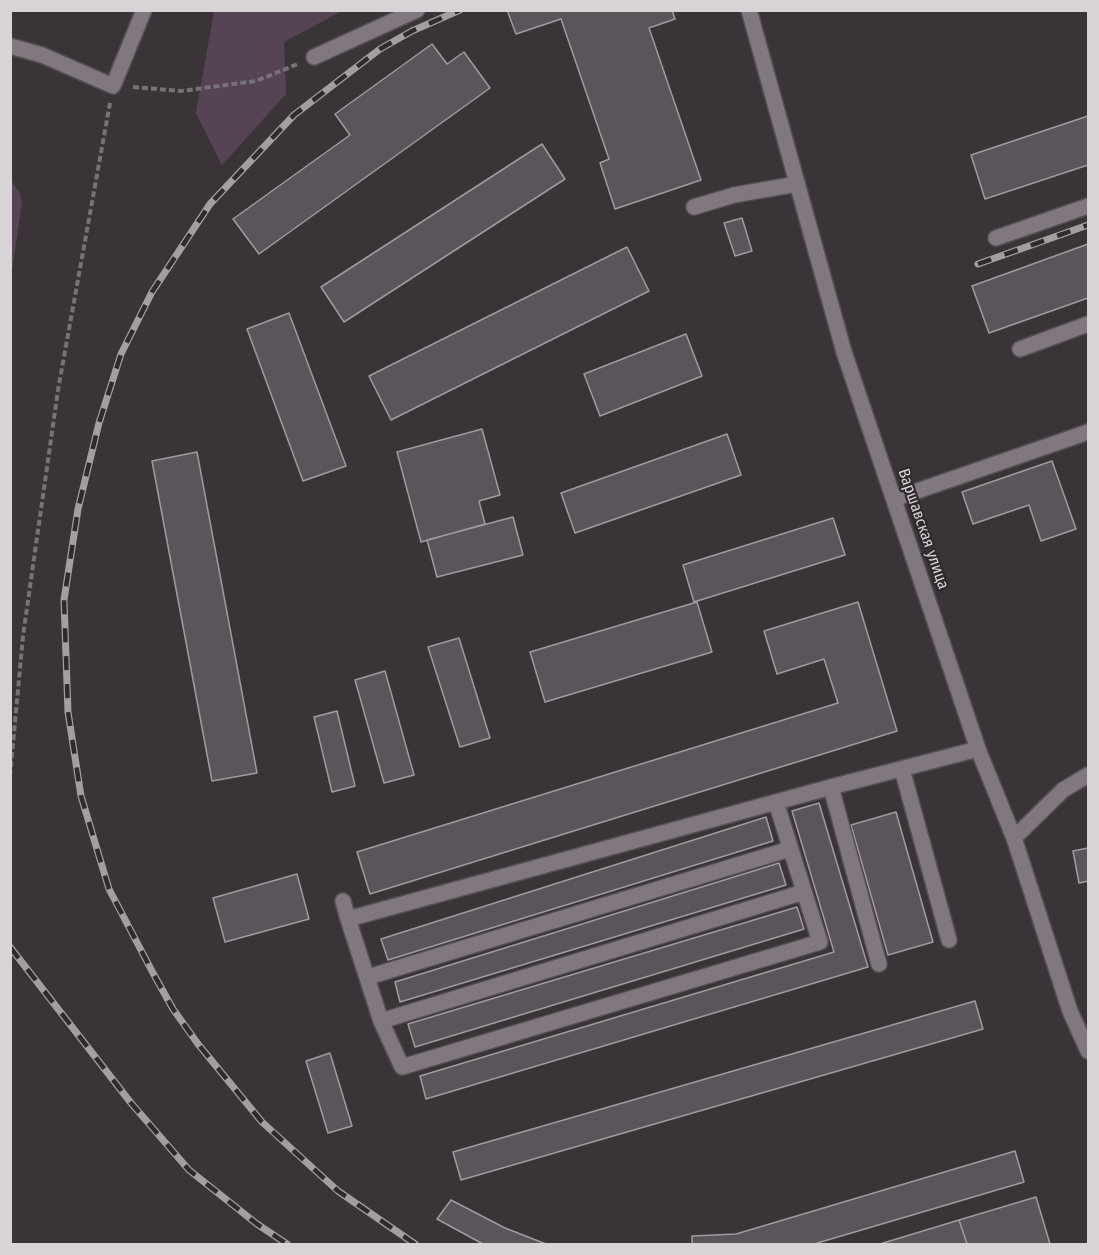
<!DOCTYPE html>
<meta charset="utf-8">
<style>
body{margin:0}
#map{position:relative;width:1099px;height:1255px;overflow:hidden;background:#3a3439;font-family:"Fira Sans Condensed",sans-serif}
canvas{display:block}
.frame{position:absolute;inset:0;border:12px solid #d7d3d6;pointer-events:none}
</style>
<div id="map">
<canvas width="1099" height="1255"></canvas>
<div class="frame"></div>
</div>
<script>
const ctx = document.querySelector('canvas').getContext('2d');
ctx.lineJoin = 'round';
function fillPath(path, color) {
  ctx.fillStyle = color;
  ctx.fill(path, 'evenodd');
}
function strokePath(path, color, width, dash) {
  ctx.strokeStyle = color;
  ctx.lineWidth = width;
  ctx.lineCap = dash ? 'butt' : 'round';
  ctx.setLineDash(dash || []);
  ctx.stroke(path);
}
function drawText(font, color, halo, rows, align = 'center') {
  ctx.font = font + ' "Fira Sans Condensed",sans-serif';
  ctx.lineWidth = 4.5;
  ctx.setLineDash([]);
  ctx.textBaseline = 'middle';
  ctx.strokeStyle = halo;
  ctx.fillStyle = color;
  for (const [text, x, y, turn = 0] of rows) {
    ctx.save();
    ctx.translate(x, y);
    ctx.rotate((+turn || 0) * Math.PI / 180);
    ctx.textAlign = isNaN(turn) ? turn : align;
    if (halo) ctx.strokeText(text, 0, 0);
    ctx.fillText(text, 0, 0);
    ctx.restore();
  }
}
const green = new Path2D(`
 M214,11h128l-58,31 2,52 -64,71 -26,-52z
 M11,180l9,13 2,9 -11,76z`);
const building = new Path2D(`
 M507,10h165l3,9 -26,9 52,152 -86,29 -15,-46 9,-4 -48,-140 -45,15z
 M432,44l15,20 17,-12 26,36 -231,166 -26,-35 117,-84 -15,-21z
 M1088,116v49l-103,34 -14,-44z
 M542,144l23,35 -221,143 -23,-35z
 M742,218l10,33 -17,5 -11,-33z
 M1088,244v54l-99,35 -17,-47z
 M627,247l22,44 -258,129 -22,-44z
 M289,313l57,153 -43,15 -56,-152z
 M686,334l16,42 -102,40 -16,-42z
 M482,429l18,66 -21,6 6,23 -64,18 -24,-90z
 M727,434l14,41 -166,58 -14,-40z
 M197,452l60,321 -45,8 -60,-320z
 M1052,461l24,68 -35,12 -12,-36 -56,19 -11,-32z
 M513,517l10,38 -86,22 -10,-37z
 M833,518l12,37 -151,47 -11,-37z
 M697,602l15,50 -167,50 -15,-50z
 M858,602l39,129 -527,163 -13,-42 481,-149 -14,-44 -47,15 -13,-43z
 M459,638l31,100 -30,9 -32,-100z
 M385,671l29,104 -30,8 -29,-103z
 M337,711l18,75 -23,6 -18,-75z
 M819,803l49,164 -442,132 -6,-23 414,-124 -42,-141z
 M896,812l37,130 -45,13 -37,-130z
 M766,817l7,24 -385,119 -7,-21z
 M1088,848v33l-9,2 -6,-32z
 M779,863l7,22 -386,117 -5,-20z
 M297,874l12,45 -84,23 -12,-44z
 M797,907l7,22 -389,118 -7,-23z
 M975,1001l8,28 -522,151 -8,-28z
 M330,1053l22,73 -24,7 -22,-72z
 M1015,1151l9,31 -210,62h-122v-8l44,-2z
 M1036,1197l14,47h-83l-8,-24z
 M451,1200l54,28 41,16h-63l-46,-25z
 M959,1220l8,24h-87z`);
const path = new Path2D(`
 M133,87l48,4 75,-10 42,-17
 M10,776l13,-140 35,-246 52,-287`);
const minor = new Path2D(`
 M749,10l95,342 134,397 36,89 56,173 18,40
 M10,46l32,9 71,31 31,-76
 M314,57l103,-47
 M694,207l40,-12 63,-11
 M996,238l92,-32
 M1020,349l68,-25
 M894,499l194,-67
 M902,769l47,171
 M831,787l48,177
 M1014,838l49,-48 25,-15
 M343,901l5,18 483,-132 147,-38
 M348,919l33,102 21,46 418,-125 -44,-140
 M368,977l422,-128
 M381,1021l423,-129`);
const rail = new Path2D(`
 M978,264l110,-39
 M10,947l121,156 58,67 68,54 30,20
 M415,1244l-77,-53 -76,-69 -64,-78 -25,-35 -20,-36 -44,-84 -28,-93 -13,-84 -4,-112 14,-91 21,-86 22,-69 31,-62 58,-88 84,-89 86,-66 32,-18 48,-21`);
const streetNames = [
 ["Варшавская улица",923,529,71]
];
fillPath(green, '#564454');
fillPath(building, '#5b545a');
strokePath(building, '#a19aa0', 1.5);
strokePath(minor, '#565155', 18);
strokePath(path, '#777276', 4, [6, 3]);
strokePath(minor, '#817780', 15);
strokePath(rail, '#a29ea1', 7);
strokePath(rail, '#302a2f', 4.5, [14]);
drawText('16px', '#d7d3d6', '#302a2f', streetNames);
</script>
